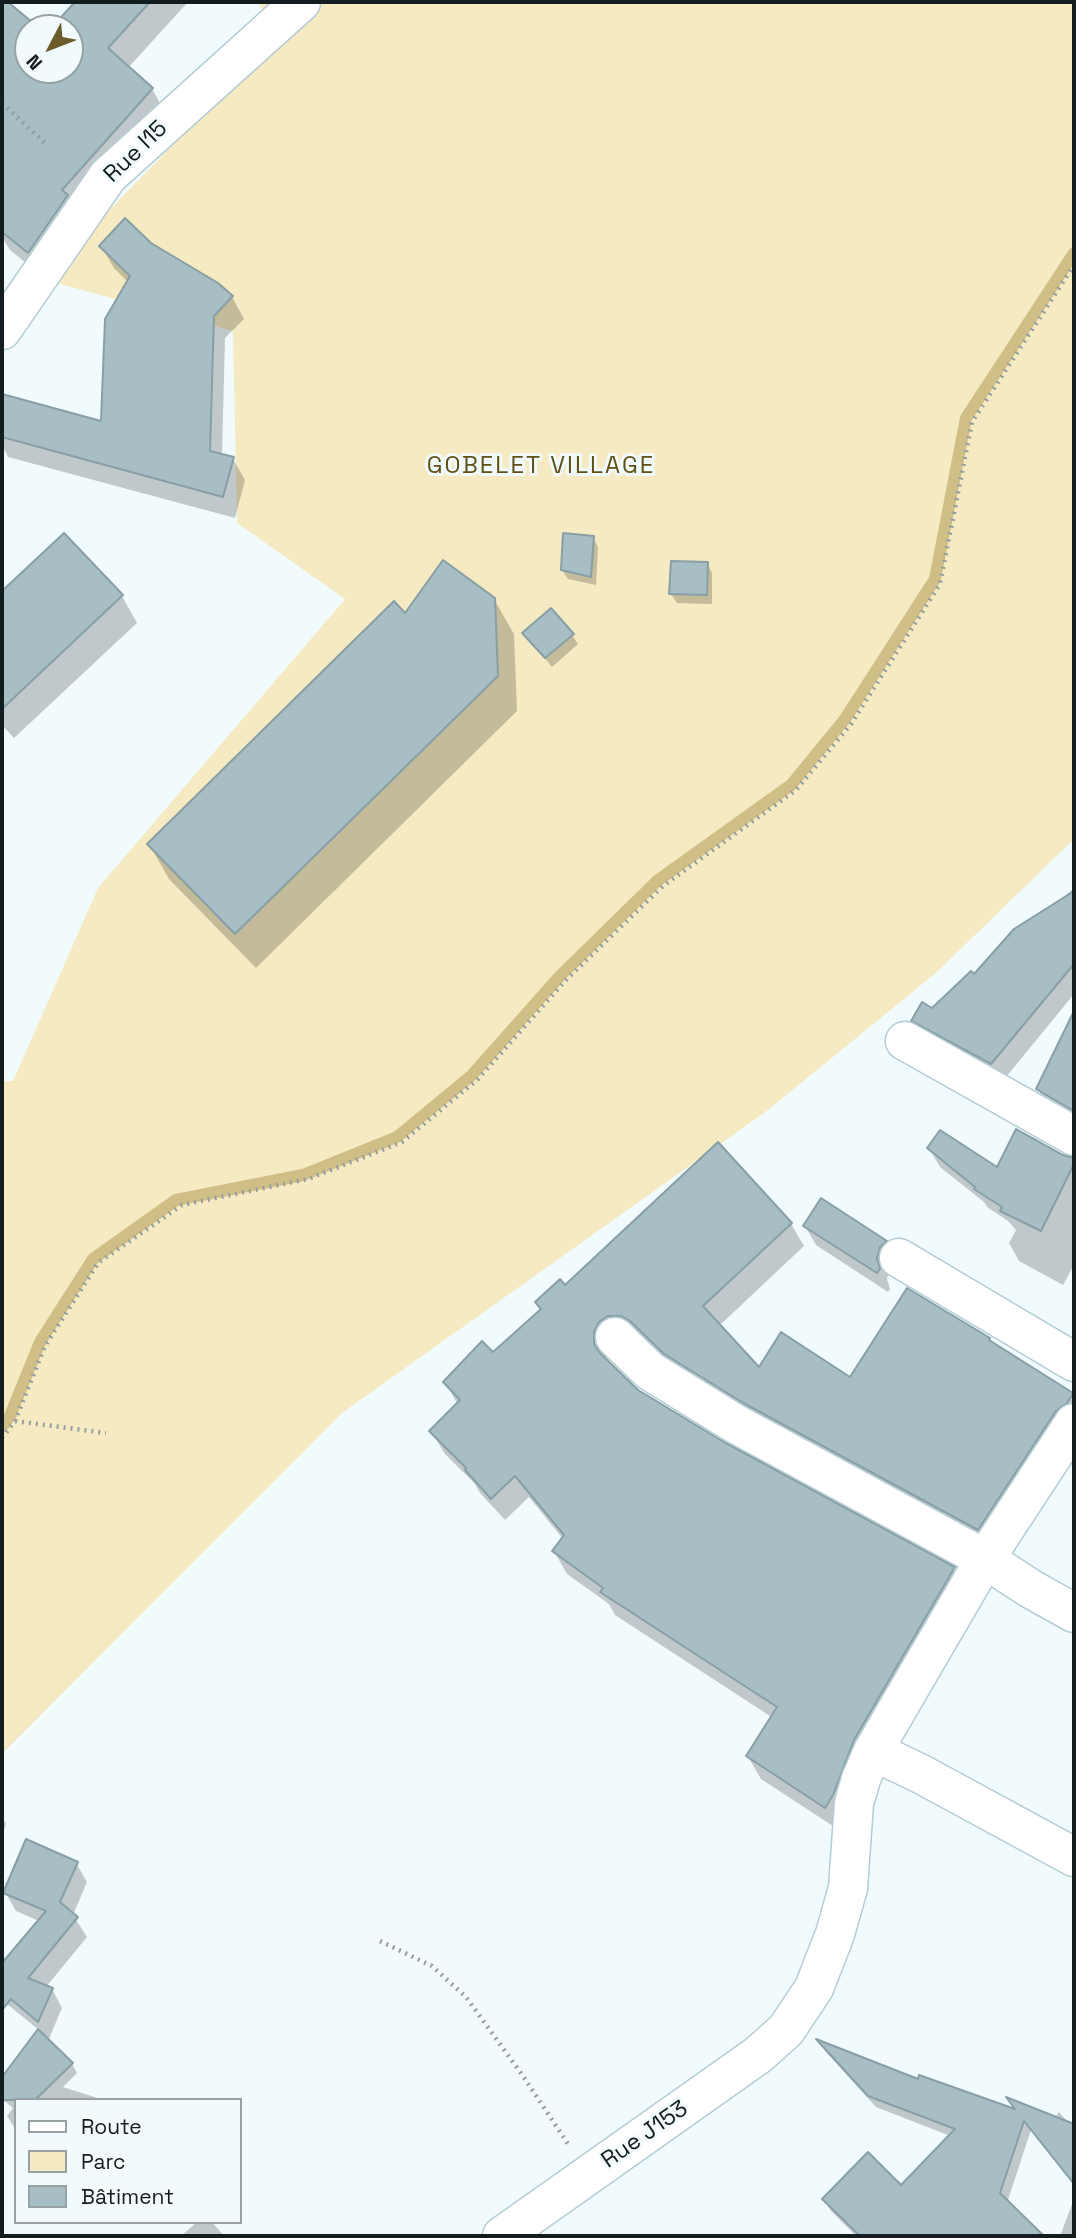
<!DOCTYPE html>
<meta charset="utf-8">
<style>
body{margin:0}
#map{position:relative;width:1076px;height:2238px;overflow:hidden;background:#f1fbfe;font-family:"Space Grotesk",sans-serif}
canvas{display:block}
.frame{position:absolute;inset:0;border:4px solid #131c1e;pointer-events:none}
.legend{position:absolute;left:14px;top:2098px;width:228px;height:126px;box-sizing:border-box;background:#f1fbfe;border:2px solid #98a2a4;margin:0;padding:9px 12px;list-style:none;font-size:21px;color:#131c1e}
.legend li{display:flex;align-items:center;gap:14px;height:35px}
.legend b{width:35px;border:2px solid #98a2a4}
.north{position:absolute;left:14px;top:14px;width:70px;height:70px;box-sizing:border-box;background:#f1fbfe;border:2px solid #98a2a4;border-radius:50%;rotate:228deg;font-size:19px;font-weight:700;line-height:28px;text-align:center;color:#131c1e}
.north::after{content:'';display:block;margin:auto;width:24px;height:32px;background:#6c5c2a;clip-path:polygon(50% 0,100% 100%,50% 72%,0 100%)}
</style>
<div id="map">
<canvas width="1076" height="2238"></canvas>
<div class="frame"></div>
<ul class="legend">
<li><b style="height:9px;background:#fff"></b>Route</li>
<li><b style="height:19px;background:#f6eac2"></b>Parc</li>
<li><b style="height:19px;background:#a6bec4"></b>Bâtiment</li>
</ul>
<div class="north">N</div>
</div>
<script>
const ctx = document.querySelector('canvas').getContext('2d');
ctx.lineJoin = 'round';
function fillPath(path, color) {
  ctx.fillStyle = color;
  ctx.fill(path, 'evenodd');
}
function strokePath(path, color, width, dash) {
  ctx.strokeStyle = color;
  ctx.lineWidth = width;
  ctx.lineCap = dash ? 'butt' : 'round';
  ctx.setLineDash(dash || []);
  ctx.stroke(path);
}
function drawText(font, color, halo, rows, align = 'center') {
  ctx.font = font + ' "Space Grotesk",sans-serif';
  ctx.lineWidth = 6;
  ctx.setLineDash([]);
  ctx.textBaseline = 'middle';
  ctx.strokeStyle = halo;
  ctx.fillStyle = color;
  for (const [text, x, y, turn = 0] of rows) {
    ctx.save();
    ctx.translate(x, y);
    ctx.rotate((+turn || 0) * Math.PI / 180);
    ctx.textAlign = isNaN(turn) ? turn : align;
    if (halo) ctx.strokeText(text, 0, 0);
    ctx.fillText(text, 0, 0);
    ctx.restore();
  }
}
const green = new Path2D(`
 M258,2h816v837l-137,133 -169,138 -426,303 -340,341v-673h11l85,-193 247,-289 -108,-76 -4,-192 -191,-52 234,-240z`);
const shadow = new Path2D(`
 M2,2h4l30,26h-8v42h42v-42h-16l23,-26h111l-60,66 24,21 15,26 -123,163 -34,-28 -8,-13v-21l2,-3 -2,-2v-125l5,-6 -5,-5z
 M150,244l68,40 14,13 12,22 -19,19 -3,118 11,3 12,21 -10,38 -227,-61 -6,-12v-31l4,-17 97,27 25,-142 -14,-14 -13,-22z
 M64,535l58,61 15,27 -123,115 -12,-13v-131z
 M593,537l5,10 -2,38 -28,-6 -6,-9z
 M707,563l5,10v31l-35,-1 -6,-9z
 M494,599l20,35 3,77 -261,257 -87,-89 -20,-35 256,-229z
 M525,633l47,2 6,9 -26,23z
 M1074,888v106l-72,88 -78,-43 -11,-18 19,-11 42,-33z
 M1074,1015v107l-26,-14 -10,-19z
 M929,1148l69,22 65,-13 11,2v106l-11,20 -44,-24 -10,-18 7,-13 -8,-9 -21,-14 -3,-5 -44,-35z
 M791,1224l13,22 -85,80 40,44 92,10 138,-41 3,5 80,50 2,4v32l-83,122 -380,-207 -5,11v5l31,30 86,53 230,125 14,23 -128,238 -78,-51 -13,-22 25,-39 -158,-103 -6,-11 -42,-30 -13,-23 9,-12 -34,-42 -24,23 -25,-27 -5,-9 -30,-30 -14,-23 27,-26 -13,-23 48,-28 49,-43 -5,-8 28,-16z
 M805,1226l80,16 11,19 -6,6 -3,12 3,10 -2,3 -72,-47z
 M2,1817l4,7 -4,11z
 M76,1863l11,19 -14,33 14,22 -41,50 6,2 10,19 -14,33 24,23 5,9 -14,14 41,13h-88v30l-9,-14 6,-8 -11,-9v-19l37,-50 -37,-30v-34l37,-45 -23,-10 -11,-19z
 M820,2042l99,39 97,30 -6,-11 45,18 4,-6 15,17v56l-43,-55 -24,73 34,33h-185l-25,-25 -7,-12 77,-12 49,-51 -74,-29 -51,-56z
 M1074,2199v37h-14z
 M197,2222h15l12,14h-43z`);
const stream = new Path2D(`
 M2,1427l8,-11 30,-74 53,-83 83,-59 127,-25 94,-38 75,-62 87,-98 98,-96 134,-96 54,-66 90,-140 31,-161 108,-165`);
const building = new Path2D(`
 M2,2h6l31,26h-11v42h42v-42h-19l24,-26h75l-42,46 45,40 -91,102 6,5 -40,58 -26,-21z
 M125,218l26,25 67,40 15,13 -19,20 -4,135 24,6 -11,40 -221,-60v-43l99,27 4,-102 25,-43 -31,-30z
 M64,533l59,62 -121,114v-118z
 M563,533l31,3 -3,41 -30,-7z
 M443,560l52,38 3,78 -263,258 -88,-90 247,-243 11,12z
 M671,561l37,1 -1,33 -38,-1z
 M551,608l23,26 -29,24 -23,-25z
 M1074,891v73l-83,100 -80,-43 11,-19 10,6 39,-37 3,3 40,-45z
 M1074,1011v100l-38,-22z
 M1016,1129l47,26 11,3v6l-33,67 -41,-20 2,-4 -28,-18 1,-2 -48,-39 13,-18 57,37z
 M718,1142l74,81 -89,83 56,61 22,-35 69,45 57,-89 83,50 -1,2 84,53 -6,10 -11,8 -78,119 -233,-126 -81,-50 -34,-33 -9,-5h-13l-9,6 -5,10v12l6,9 38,37 86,52 231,125 -101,173 -21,55 -8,13 -79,-52 31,-49 -177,-115 3,-4 -51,-37 12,-16 -49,-59 -24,23 -26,-29 1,-2 -37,-37 31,-31 -17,-18 39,-41 11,11 48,-43 -6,-7 25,-23 5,6z
 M821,1198l66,43 -7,6 -3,11 3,11 -3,4 -74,-47z
 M26,1839l52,23 -18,40 18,15 -50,61 25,10 -15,34 -27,-23 -9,11v-47l44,-52 -43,-18z
 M38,2029l35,34 -38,37h-33v-23z
 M816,2039l102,40 1,-4 96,34 -9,-12 68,27v60l-50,-63 -24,72 44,43h-184l-38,-37 46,-47 33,33 54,-56 -87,-33z`);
const path = new Path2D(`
 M2,103l46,43
 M15,1421l91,12
 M2,1438l13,-17 30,-75 53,-83 84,-58 126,-26 94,-37 76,-63 87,-98 98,-95 133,-96 55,-66 89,-140 32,-162 102,-157
 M380,1941l52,25 34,31 57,79 45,68`);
const minor = new Path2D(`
 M2,330l106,-154 193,-174
 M905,1041l169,95
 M899,1258l175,104
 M615,1337l35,34 84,52 251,136 46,30 43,24
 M873,1751l48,23 153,83
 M502,2236l256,-181 28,-25 28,-42 21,-54 13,-46 6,-85 7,-24 12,-28 112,-192 89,-136`);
const streetNames = [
 ["Rue I15",136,152,-44],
 ["Rue J153",645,2135,-35]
];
const neighbourhoodNames = [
 ["GOBELET VILLAGE",541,466]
];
fillPath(green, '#f6eac2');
fillPath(shadow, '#0003');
strokePath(stream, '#d0be87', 12);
fillPath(building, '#a6bec4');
strokePath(building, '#889fa5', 2);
strokePath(minor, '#b4ccd3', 41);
strokePath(path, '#959ea1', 4.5, [2, 5]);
strokePath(minor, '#fff', 38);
drawText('23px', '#131c1e', '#f1fbfe', streetNames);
ctx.letterSpacing = '2px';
drawText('24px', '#615013', '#f1fbfe', neighbourhoodNames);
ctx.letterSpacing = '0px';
</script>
